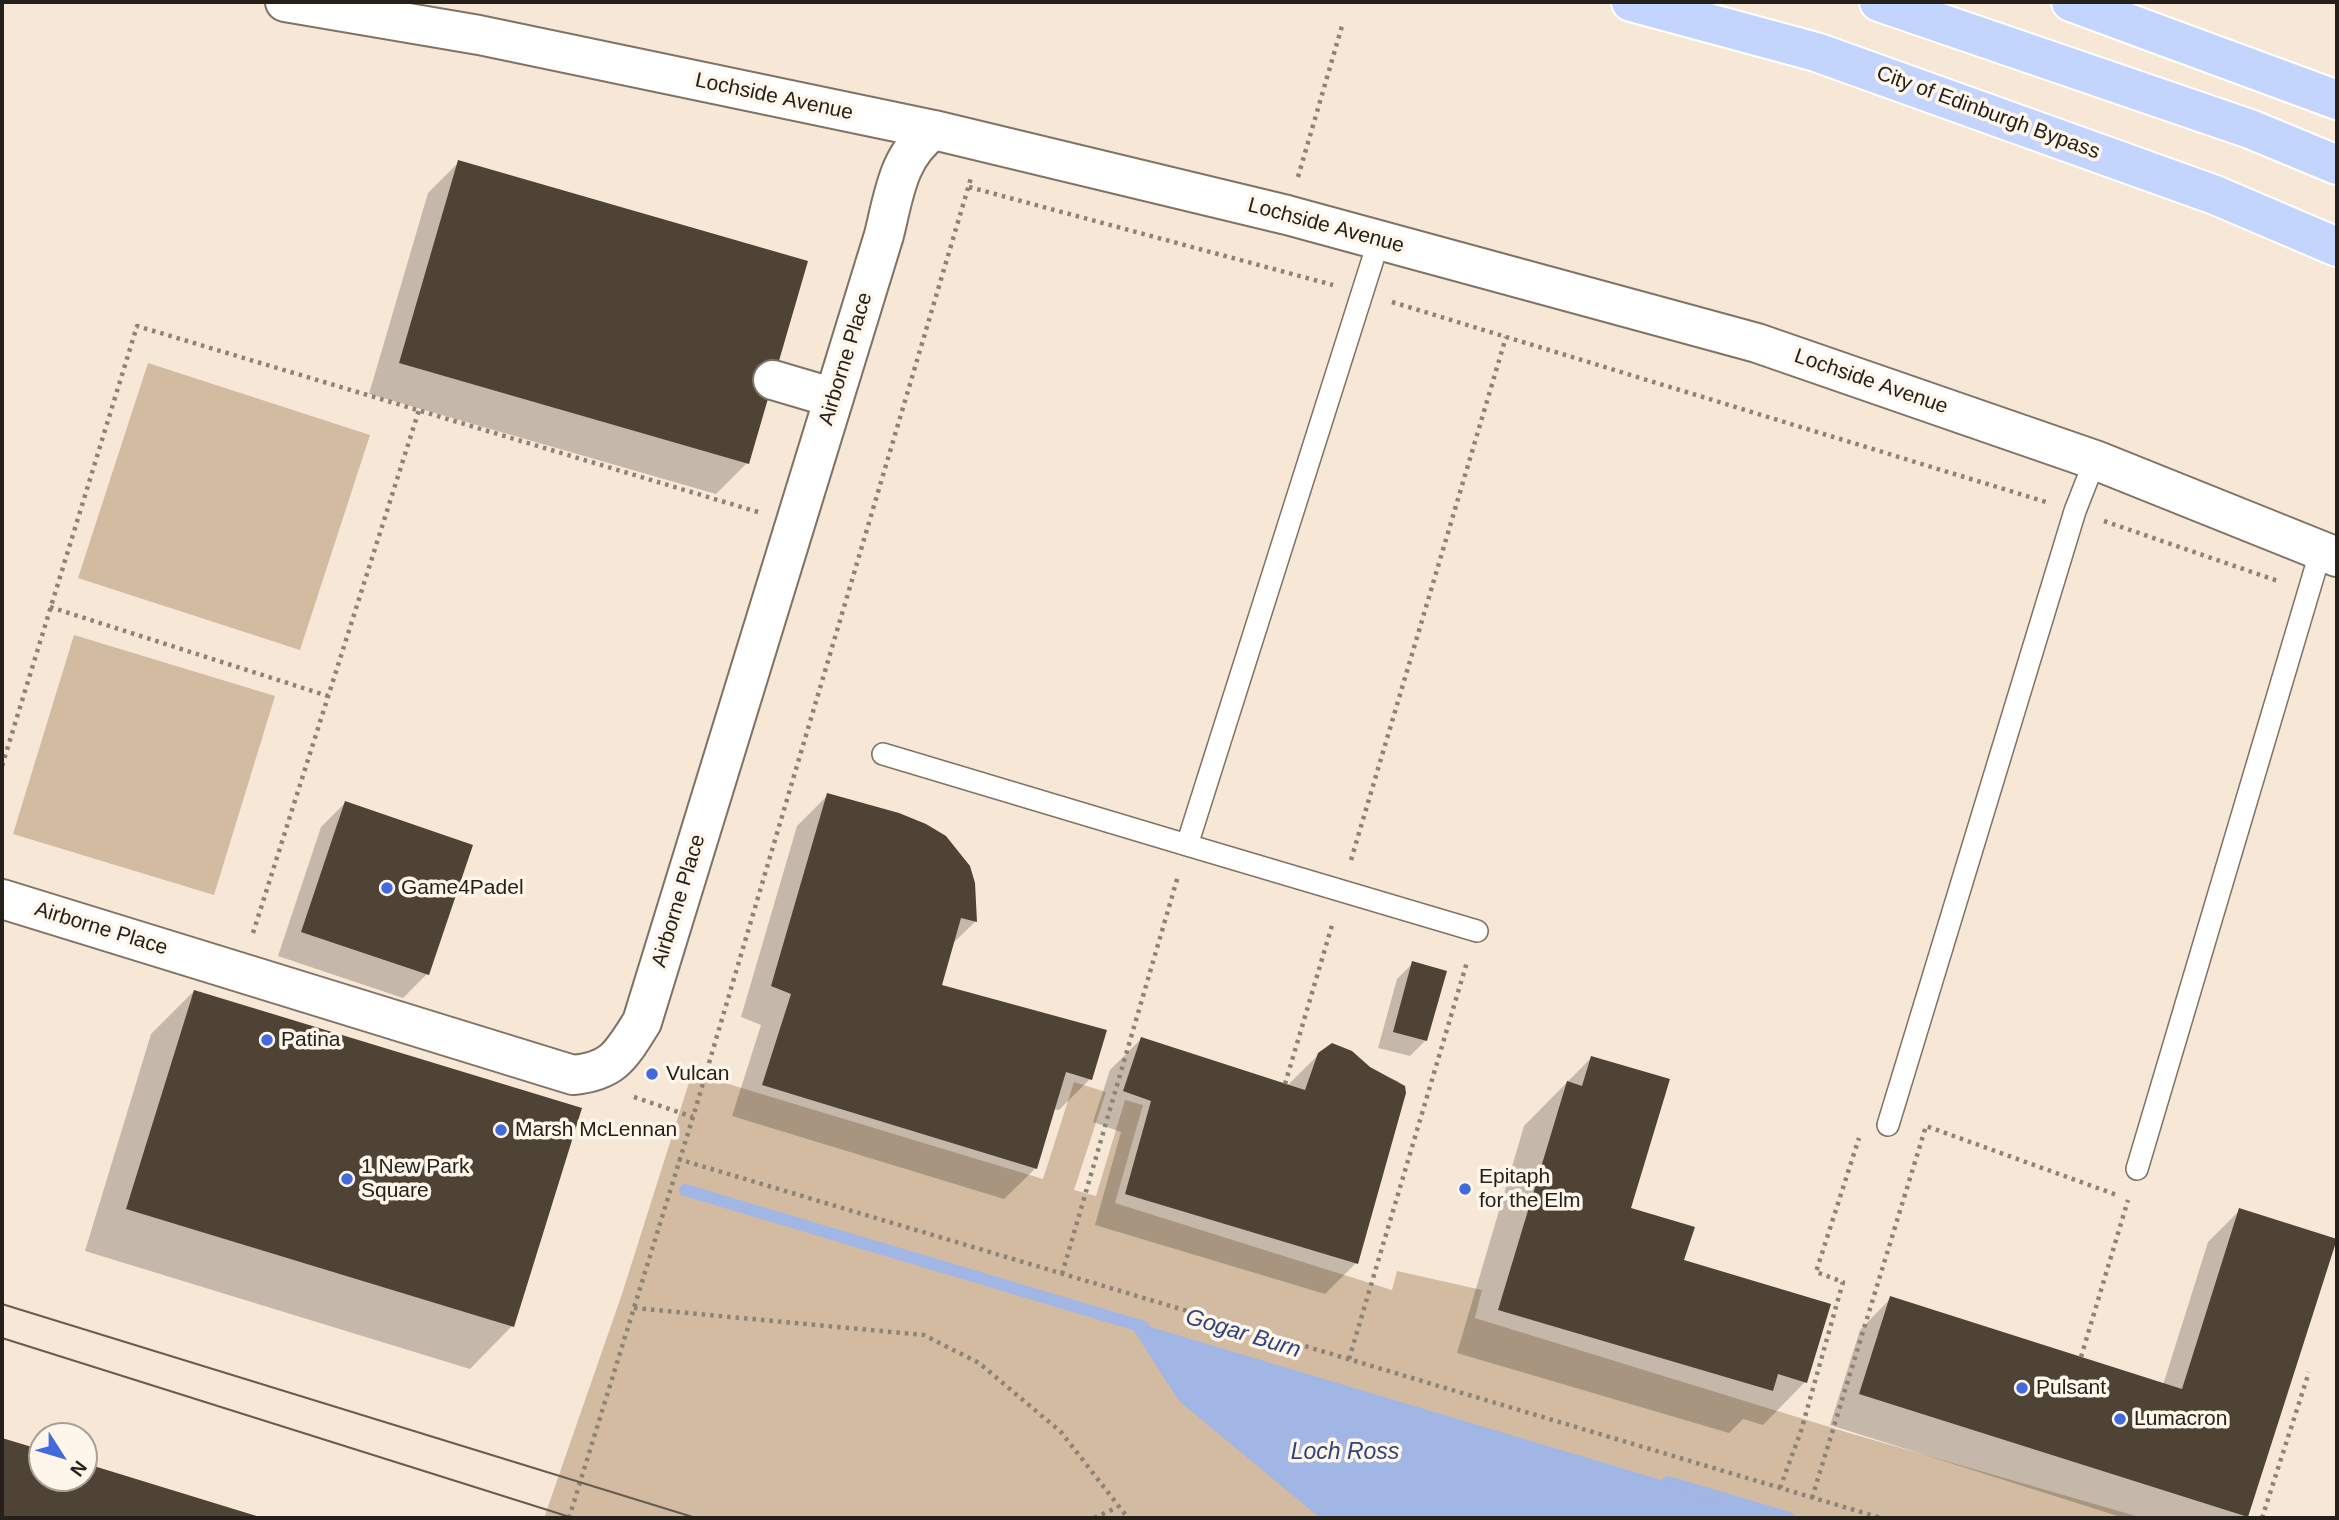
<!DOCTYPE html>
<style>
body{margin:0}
#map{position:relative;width:2339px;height:1520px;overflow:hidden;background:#f7e7d6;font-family:Helvetica,sans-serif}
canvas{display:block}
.frame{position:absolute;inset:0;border:4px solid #252019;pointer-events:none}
.north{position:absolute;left:28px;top:1422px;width:70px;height:70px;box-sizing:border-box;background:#fff6eb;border:2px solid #a8a097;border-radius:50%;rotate:127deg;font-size:19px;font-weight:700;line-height:28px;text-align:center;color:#252019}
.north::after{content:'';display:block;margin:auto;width:24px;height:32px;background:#436adc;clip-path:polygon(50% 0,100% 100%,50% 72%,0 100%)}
</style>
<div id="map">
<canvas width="2339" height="1520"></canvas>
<div class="frame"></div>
<div class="north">N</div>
</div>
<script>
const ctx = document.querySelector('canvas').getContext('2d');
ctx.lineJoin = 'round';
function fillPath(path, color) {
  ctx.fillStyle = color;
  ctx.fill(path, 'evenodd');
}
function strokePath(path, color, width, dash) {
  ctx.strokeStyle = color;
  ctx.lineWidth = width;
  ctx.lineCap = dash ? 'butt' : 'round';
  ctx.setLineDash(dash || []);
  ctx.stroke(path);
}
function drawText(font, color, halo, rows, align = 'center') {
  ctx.font = font + ' Helvetica,sans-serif';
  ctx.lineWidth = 7;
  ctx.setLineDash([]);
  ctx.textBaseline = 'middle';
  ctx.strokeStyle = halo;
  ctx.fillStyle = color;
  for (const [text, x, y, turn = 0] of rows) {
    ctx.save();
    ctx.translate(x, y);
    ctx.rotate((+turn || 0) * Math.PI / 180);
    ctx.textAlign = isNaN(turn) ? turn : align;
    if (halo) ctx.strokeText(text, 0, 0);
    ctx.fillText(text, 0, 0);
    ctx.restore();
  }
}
const green = new Path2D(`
 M148,363l222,72 -70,215 -222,-72z
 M74,635l201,61 -61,199 -201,-61z
 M692,1073l351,106 31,-97 32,10 -32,98 22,6 29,-96 18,5 -28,98 277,87 5,-19 85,19 -7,28 374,115 294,85h-1599l78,-224z`);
const water = new Path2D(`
 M1127,1320l661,198h-468l-141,-117z`);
const shadow = new Path2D(`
 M459,162l288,301 -31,31 -347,-100 59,-201z
 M828,795l145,89 2,38 -24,23 -11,42 150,92 -31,31 -6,-1 -17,59 -32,31 -272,-83 29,-91 -20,-8 56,-191z
 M345,803l82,171 -24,24 -125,-42 43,-129z
 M1413,963l13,77 -16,16 -32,-8 19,-69z
 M194,991l318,335 -42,43 -385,-118 66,-217z
 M1141,1039l146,47 32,-32 79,27 7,12 -49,170 -31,31 -230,-69 26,-93 -28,-10 17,-52z
 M1591,1058l38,152 176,172 -42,43 -20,-6 -14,14 -272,-80 67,-227z
 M2240,1210l4,308h-120l-294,-93 30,-95 31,-32 272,87 45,-143z
 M2,1439l40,13v26h42v-13l175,53h-257z`);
const stream = new Path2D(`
 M685,1190l459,137
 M1668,1482l121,36`);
const building = new Path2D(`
 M458,160l350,101 -59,203 -350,-101z
 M827,793l72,20 27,11 20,12 24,30 5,17 2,39 -16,-4 -19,67 165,45 -15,50 -26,-8 -29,97 -275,-84 29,-91 -20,-8z
 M345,801l128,44 -44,130 -128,-43z
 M1412,961l35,10 -20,70 -34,-9z
 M194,990l388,118 -68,219 -388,-118z
 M1141,1037l164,53 13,-37 14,-10 20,8 18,16 35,19 1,7 -48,171 -233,-70 26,-93 -28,-10z
 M1591,1056l79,23 -39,129 64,19 -11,33 147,44 -24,79 -29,-9 -5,17 -275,-81 69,-229 15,5z
 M2239,1208l98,31 -89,278 -389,-123 31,-98 292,93z
 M2,1438l40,12v28h42v-15l179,55h-261z`);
const path = new Path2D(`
 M1298,177l44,-151
 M969,187l364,98
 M1392,302l654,200
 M2104,521l174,60
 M50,607l278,89
 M2,766l135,-440 621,186
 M1351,860l155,-523
 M253,933l166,-523
 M1285,1084l48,-162
 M634,1097l59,20
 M678,1159l1203,359
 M1062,1274l116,-398
 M634,1308l290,27 55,28 82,69 67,86
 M2081,1357l47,-157
 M1349,1359l118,-397
 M1780,1488l21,-57 42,-149 -27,-10 43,-134
 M1812,1498l114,-372 191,69
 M569,1518l124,-401 278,-939
 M1094,1518l24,-11
 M2262,1518l47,-146`);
const lane = new Path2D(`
 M883,754l304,91 192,-605
 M1187,845l290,86
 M1888,1125l187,-614 20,-51
 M2137,1169l184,-619`);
const street = new Path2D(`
 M285,2l194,33 455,95 353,85 470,128 338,117 242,97
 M773,380l61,18
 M2,899l571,176c41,-4 48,-20 69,-53l242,-787c10,-40 14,-81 50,-105`);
const primary = new Path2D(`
 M1631,2l185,50 399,143 122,52
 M1879,2l371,127 87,36
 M2071,2l266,98`);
const tram = new Path2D(`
 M2,1304l694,214
 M2,1338l571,180`);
const markers = [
 [387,888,7,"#436adc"],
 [267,1040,7,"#436adc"],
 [652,1074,7,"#436adc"],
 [501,1130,7,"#436adc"],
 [347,1179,7,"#436adc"],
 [1465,1189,7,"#436adc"],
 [2022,1388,7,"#436adc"],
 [2120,1419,7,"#436adc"]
];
const streetNames = [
 ["Lochside Avenue",774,97,12],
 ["City of Edinburgh Bypass",1988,113,20],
 ["Lochside Avenue",1326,226,15],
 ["Airborne Place",846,359,-73],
 ["Lochside Avenue",1871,382,19],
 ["Airborne Place",679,901,-73],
 ["Airborne Place",101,929,17]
];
const poiNames = [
 ["Game4Padel",401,888],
 ["Patina",281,1040],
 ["Vulcan",666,1074],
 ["Marsh McLennan",515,1130],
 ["1 New Park",361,1167],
 ["Square",361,1191],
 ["Epitaph",1479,1177],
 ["for the Elm",1479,1201],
 ["Pulsant",2036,1388],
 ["Lumacron",2134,1419]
];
const waterNames = [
 ["Gogar Burn",1243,1334,17],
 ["Loch Ross",1345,1453]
];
fillPath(green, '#d2bba1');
fillPath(water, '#a1b6e5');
fillPath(shadow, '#0003');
strokePath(stream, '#a1b6e5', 12);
fillPath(building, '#4f4335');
strokePath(lane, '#817364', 24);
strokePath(street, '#817364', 42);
strokePath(primary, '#fff', 42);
strokePath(path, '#8d8276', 4.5, [3.5, 5]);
strokePath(lane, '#fff', 21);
strokePath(street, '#fff', 38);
strokePath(primary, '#c3d4fd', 38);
strokePath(tram, '#655c52', 2);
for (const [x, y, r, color] of markers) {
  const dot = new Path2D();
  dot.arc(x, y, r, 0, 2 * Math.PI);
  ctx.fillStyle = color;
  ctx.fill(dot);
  strokePath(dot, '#fff6eb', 2.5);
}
drawText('21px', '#252019', '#fff6eb', streetNames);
drawText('21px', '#252019', '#fff6eb', poiNames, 'left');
drawText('italic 23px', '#2e447e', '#fff6eb', waterNames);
</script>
